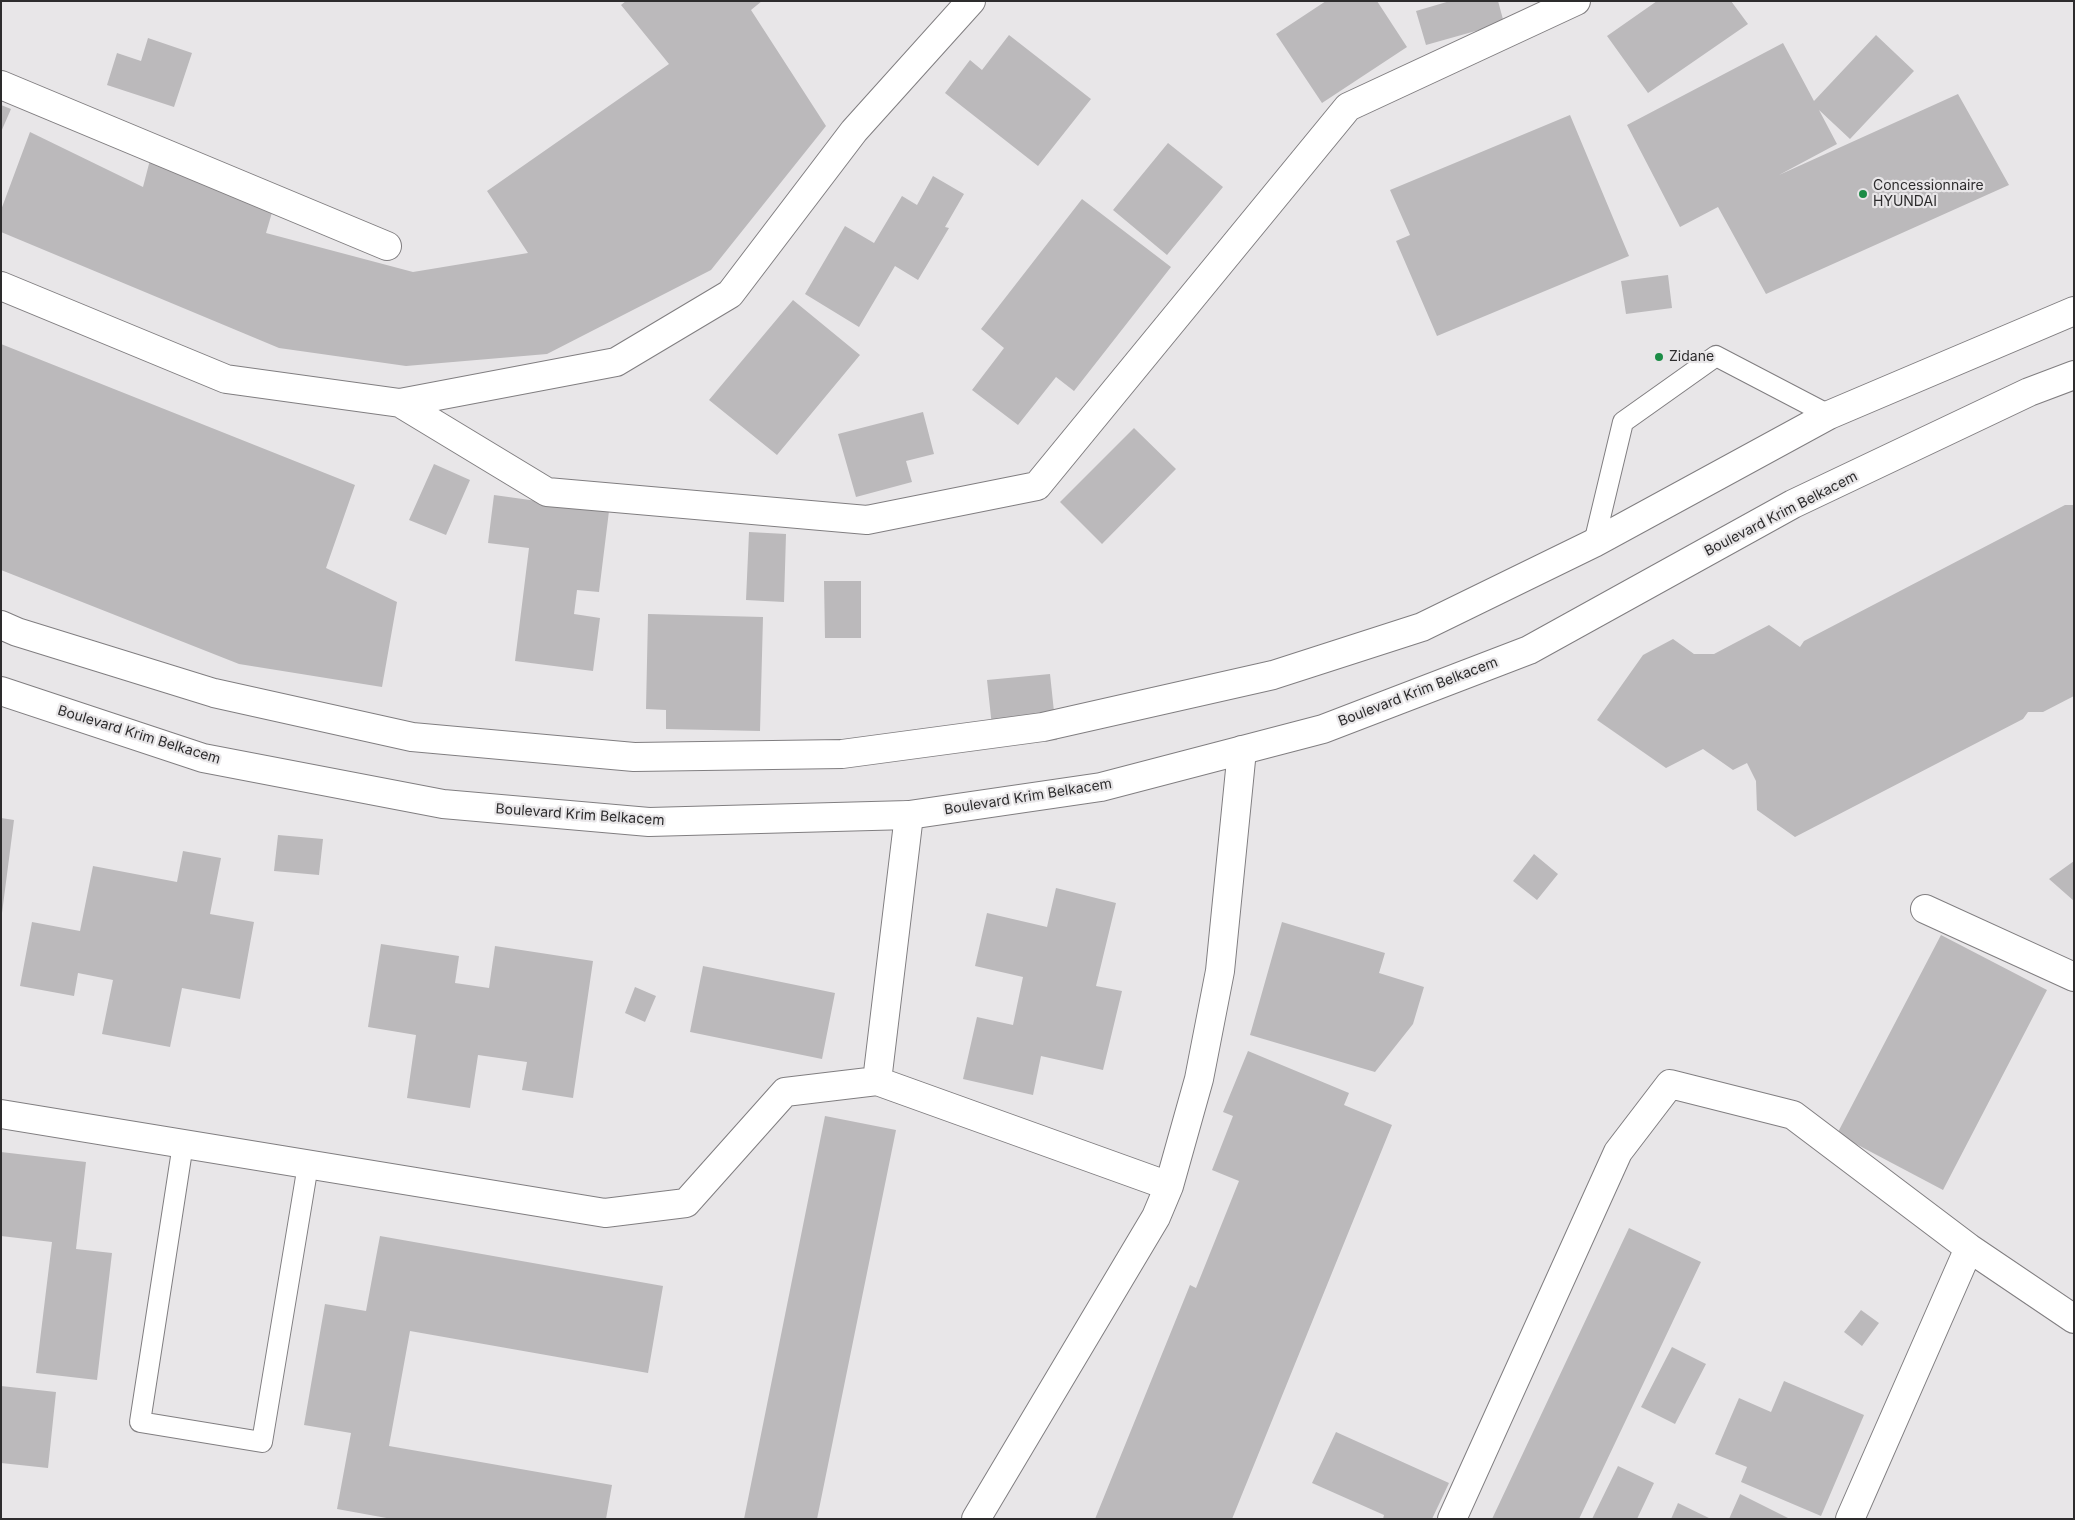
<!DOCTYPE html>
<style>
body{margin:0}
#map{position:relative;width:2075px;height:1520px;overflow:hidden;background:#e8e6e8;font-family:Inter,sans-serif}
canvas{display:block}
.frame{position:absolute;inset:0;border:2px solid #2d2c2d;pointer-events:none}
</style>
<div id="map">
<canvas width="2075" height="1520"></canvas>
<div class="frame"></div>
</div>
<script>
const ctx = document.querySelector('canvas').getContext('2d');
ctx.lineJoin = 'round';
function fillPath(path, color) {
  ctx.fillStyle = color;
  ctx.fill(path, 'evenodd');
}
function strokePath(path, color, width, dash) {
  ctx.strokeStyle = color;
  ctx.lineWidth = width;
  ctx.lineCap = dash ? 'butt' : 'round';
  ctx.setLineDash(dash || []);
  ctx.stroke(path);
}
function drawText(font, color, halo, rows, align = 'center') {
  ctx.font = font + ' Inter,sans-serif';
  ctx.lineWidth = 4.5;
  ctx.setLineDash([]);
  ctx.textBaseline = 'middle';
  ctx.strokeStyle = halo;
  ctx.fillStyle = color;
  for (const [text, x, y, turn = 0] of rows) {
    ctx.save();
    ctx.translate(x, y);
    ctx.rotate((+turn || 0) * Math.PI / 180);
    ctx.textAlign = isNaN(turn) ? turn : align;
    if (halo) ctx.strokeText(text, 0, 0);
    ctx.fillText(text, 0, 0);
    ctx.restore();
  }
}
const building = new Path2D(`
 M626,1h136l-11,9 75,116 -115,144 -164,84 -141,12 -127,-18 -278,-116v-22l29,-78 113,55 7,-27 123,49 -7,24 147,39 115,-19 -41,-62 182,-127 -48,-59z
 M1326,1h51l30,46 -85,56 -46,-69z
 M1450,1h48l6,22 -78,22 -10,-34z
 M1657,1h74l17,23 -100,69 -41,-57z
 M1009,35l82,64 -53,67 -93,-73 25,-33 12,10z
 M1876,35l38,36 -64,68 -31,-29 18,34 -58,31 179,-81 51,91 -243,109 -48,-87 -38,20 -53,-102 156,-82 31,58z
 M148,38l44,15 -18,54 -67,-22 10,-32 24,8z
 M1,105l10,4 -10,23z
 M1570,115l59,141 -192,80 -41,-95 14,-6 -20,-45z
 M1168,143l55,44 -56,68 -54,-45z
 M933,176l31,18 -19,33 4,1 -31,52 -23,-14 -36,61 -54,-33 40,-68 29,17 28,-47 15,9z
 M1082,199l89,68 -97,124 -18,-14 -38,48 -46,-35 32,-42 -23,-19z
 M1668,275l4,33 -46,6 -5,-33z
 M793,300l67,55 -83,100 -68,-55z
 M1,344l354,141 -29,83 71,34 -15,85 -143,-23 -238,-94z
 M923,412l11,42 -28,7 6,21 -56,15 -18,-63z
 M1134,428l42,41 -74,75 -42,-42z
 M434,464l36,16 -24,55 -37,-15z
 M494,495l115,16 -10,81 -22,-2 -3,24 26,4 -7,53 -78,-10 14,-113 -41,-5z
 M2065,505h9v191l-31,16h-15l-5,7 -228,118 -38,-27 -1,-29 -9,-18 -14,7 -30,-21 -37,19 -69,-48 46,-65 30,-16 21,15h20l55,-29 31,22 4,-6z
 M749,532l37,2 -2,68 -38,-2z
 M824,581h37v57h-36z
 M648,614l115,3 -3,114 -94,-2v-19l-20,-1z
 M1050,674l7,66 -63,5 -7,-65z
 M1,818l13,2 -12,93h-1z
 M278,835l45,4 -4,36 -45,-4z
 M183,851l38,7 -11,56 44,8 -14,77 -58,-11 -12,59 -68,-13 11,-54 -35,-7 -4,23 -54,-10 12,-64 48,9 13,-65 84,16z
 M1534,854l24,20 -21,26 -24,-19z
 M2074,861v40l-25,-22z
 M1056,888l60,15 -20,83 26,5 -19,79 -62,-14 -8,39 -70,-16 14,-62 36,8 10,-48 -48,-11 12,-53 60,14z
 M1282,922l103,31 -6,20 45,14 -11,37 -38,48 -125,-37z
 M1941,935l106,55 -104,200 -106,-56z
 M381,944l78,12 -4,27 34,5 6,-42 98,15 -20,137 -51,-8 5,-28 -49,-7 -8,53 -63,-10 9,-63 -48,-8z
 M703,966l132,27 -13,66 -132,-27z
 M635,987l21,9 -11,26 -20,-9z
 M1248,1051l101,42 -5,12 48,20 -160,394h-137l95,-234 6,3 43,-107 -27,-11 21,-54 -10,-4z
 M825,1116l71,14 -79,389h-73z
 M1,1152l85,10 -10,87 36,4 -15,127 -61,-7 16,-131 -51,-6z
 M1629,1228l72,34 -122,257h-87z
 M380,1236l283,50 -15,87 -238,-42 -21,115 223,39 -6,34h-214l-55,-10 14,-76 -47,-8 21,-121 41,7z
 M1861,1310l18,13 -17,23 -18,-14z
 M1672,1347l34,17 -31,60 -34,-17z
 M1784,1381l80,34 -43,101 -80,-34 6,-15 -32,-13 24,-56 32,14z
 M1,1386l55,6 -8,76 -47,-5z
 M1336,1432l113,51 -17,36h-49l1,-4 -72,-32z
 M1618,1466l36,17 -17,36h-45z
 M1740,1494l50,25h-61z
 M1678,1503l33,16h-40z`);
const service = new Path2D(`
 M1594,543l29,-121 93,-66 113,59
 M183,1144l-43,278 122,20 46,-277`);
const minor = new Path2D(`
 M1,85l386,161
 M1,286l225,93 174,24 216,-41 114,-68 124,-163 117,-130
 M400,403l147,89 320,28 170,-34 311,-379 228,-106
 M1925,909l149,68
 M877,1081l32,-266
 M1,1114l604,99 81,-10 99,-111 92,-11 292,105
 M976,1519l180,-302 13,-31 30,-107 21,-108 22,-221
 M1452,1519l166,-367 52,-68 123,31 176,133 105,71
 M1850,1519l119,-271`);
const secondary = new Path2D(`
 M1,625l16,7 197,61 198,44 222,20 208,-3 201,-27 230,-52 149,-48 172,-84 235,-128 245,-104
 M1,691l202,67 240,46 206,18 260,-7 192,-28 222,-58 206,-79 264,-146 236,-112 45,-17`);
const markers = [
 [1863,194,5,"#1b8c46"],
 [1659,357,5,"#1b8c46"]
];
const poiNames = [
 ["Concessionnaire",1873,186],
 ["HYUNDAI",1873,202],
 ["Zidane",1669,357]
];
const streetNames = [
 ["Boulevard Krim Belkacem",1781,514,-27],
 ["Boulevard Krim Belkacem",1418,692,-21],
 ["Boulevard Krim Belkacem",139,735,17],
 ["Boulevard Krim Belkacem",1028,797,-9],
 ["Boulevard Krim Belkacem",580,815,4]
];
fillPath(building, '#bbb9bb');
strokePath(service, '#807e80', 22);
strokePath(minor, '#807e80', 30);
strokePath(secondary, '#807e80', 30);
strokePath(service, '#fff', 20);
strokePath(minor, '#fff', 28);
strokePath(secondary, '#fff', 28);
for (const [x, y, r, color] of markers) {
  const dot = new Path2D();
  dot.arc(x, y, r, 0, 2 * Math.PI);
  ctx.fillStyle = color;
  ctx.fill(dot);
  strokePath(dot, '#e8e6e8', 2);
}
drawText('14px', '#2d2c2d', '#e8e6e8', poiNames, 'left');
drawText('14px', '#2d2c2d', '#e8e6e8', streetNames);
</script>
